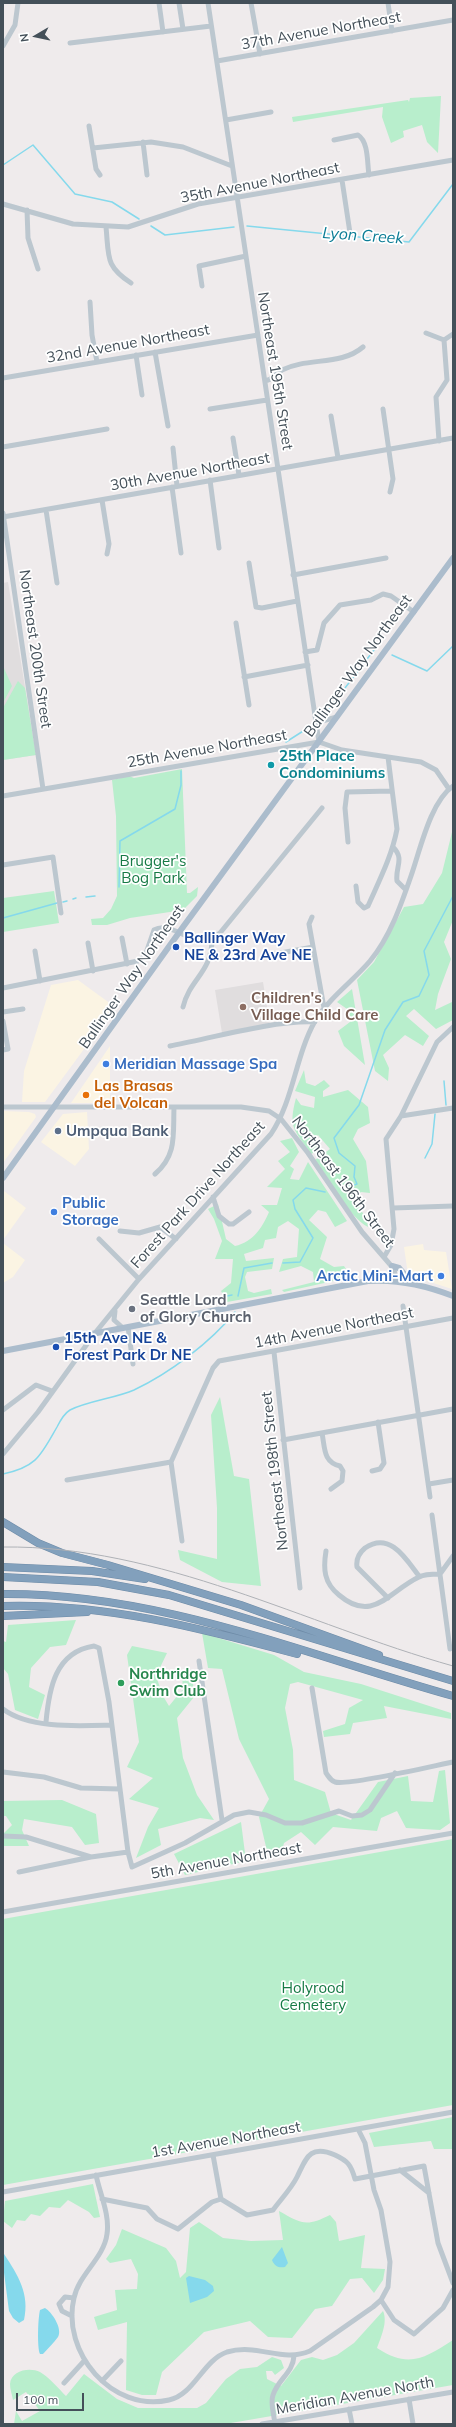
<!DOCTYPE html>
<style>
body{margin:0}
#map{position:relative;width:456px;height:2427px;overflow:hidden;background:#efebec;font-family:Mulish,sans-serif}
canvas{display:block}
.frame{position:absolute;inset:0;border:4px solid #445059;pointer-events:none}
.north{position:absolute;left:16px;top:16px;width:40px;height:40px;-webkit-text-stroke:3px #fff;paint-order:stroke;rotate:261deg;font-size:11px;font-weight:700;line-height:16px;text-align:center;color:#445059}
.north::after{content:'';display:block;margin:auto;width:14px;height:18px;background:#445059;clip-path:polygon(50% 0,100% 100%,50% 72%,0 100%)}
.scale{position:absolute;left:16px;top:2393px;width:68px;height:18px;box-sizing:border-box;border:2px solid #445059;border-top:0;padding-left:5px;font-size:12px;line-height:14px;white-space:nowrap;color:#445059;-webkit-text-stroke:3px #fff;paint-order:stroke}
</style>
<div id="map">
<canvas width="456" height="2427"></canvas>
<div class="frame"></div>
<div class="north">N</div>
<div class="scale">100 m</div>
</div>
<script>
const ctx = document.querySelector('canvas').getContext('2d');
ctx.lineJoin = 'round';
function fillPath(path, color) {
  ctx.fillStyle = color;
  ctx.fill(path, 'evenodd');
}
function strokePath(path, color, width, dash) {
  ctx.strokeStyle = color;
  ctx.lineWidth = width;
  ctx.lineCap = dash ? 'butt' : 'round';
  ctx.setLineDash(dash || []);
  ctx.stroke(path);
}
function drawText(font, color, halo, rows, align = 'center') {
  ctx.font = font + ' Mulish,sans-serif';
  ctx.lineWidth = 3.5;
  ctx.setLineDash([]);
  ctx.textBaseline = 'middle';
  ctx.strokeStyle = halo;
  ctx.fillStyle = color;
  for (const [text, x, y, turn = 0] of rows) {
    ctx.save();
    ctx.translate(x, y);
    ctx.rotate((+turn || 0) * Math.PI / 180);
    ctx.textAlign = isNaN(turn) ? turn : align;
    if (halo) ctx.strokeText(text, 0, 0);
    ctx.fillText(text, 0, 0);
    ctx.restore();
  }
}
const commercial = new Path2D(`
 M78,980l37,27 -70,95h-23l2,-31 27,-86z
 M110,1046v57h-39z
 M3,1111l26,1 6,2 1,3 -33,46z
 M87,1112l2,37 -14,17 -34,-24 22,-28z
 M4,1191l22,17 -23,32v-48z
 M3,1243l22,17 -12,17 -10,6z
 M423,1244l1,6 22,2 6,37 -44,-14 -4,-28z`);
const education = new Path2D(`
 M8,582l28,173 -33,5v-177z
 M263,982l7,43 -48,8 -7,-43z`);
const green = new Path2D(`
 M441,96l-3,57 -11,-11 -5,-17 -19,6 1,6 -13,6 -9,-26 1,-10 -90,15 -1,-5 116,-17 1,2 1,-4z
 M3,666l9,20 -9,17z
 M18,681l7,7 11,67 -33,5v-52z
 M182,769l5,124h3l8,-6 -1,9 -14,14 -53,8 -23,7h-15l-1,-6 12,-1 8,-9 6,-13 -1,-80 -4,-36 17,-4 5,2z
 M453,828v92l-9,22 7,17 -13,35 -3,16 17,-8 1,18 -17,9 -22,-20 -8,7 23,20 -6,10 -18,-11 -22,20 6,13 -1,13 -13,-10 -18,-91 17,-18 30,-55 19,-3 19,-31z
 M54,891l5,32 -56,9v-34z
 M352,989l13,76 -21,-19 -6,-15 12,-9 -3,-13 -10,-7z
 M304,1070l2,13 9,3 9,-6 6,6 -7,5v6l25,-7 20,17 2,16 -12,6 -5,10 13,22 4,32 -9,-1 -5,7c3,11 11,17 12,28 -20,-11 -40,-48 -53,-67l15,-11 -12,-14 -5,5 6,10 -8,4c-17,-25 -23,-26 -15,-56l5,7 13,3 1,-11 -20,-6z
 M292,1138l7,14 -9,14 4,3 -4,10 9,1 9,-18 39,59 -12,6 -9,-15 -8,-2 -9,10 18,17 -7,22 14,8 10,-1 7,11 -67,15 -2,-2 32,-8 -1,-10 -12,-6 -22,6 4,-13 14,-2 2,-28 -11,-8 -10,6 -2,11 -11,2 -2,8 -19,6 2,7 28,-3 -2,11 -25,3 -2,5 3,14 6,2 17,-4 1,5 -45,8 -6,-11 10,-8 2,-24h-18l7,-18 -8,-22 -6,-10 10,-5 8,35 9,7c18,-4 27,-18 34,-34l-8,-7h16l5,-17 -15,-1 18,-18 -7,-8 12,-9 -10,-11z
 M220,1397l14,79 15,3 12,107 -39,-4 -42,-22 -2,-10 39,9v-51l-6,-93z
 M76,1620l-10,25 -16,2 -19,21 -2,19 16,8 -7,24 -23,-9 -7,-36 -5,-6v-27l3,1 2,-17z
 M202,1633l72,22 30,17 57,12 90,29v6l-67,-13 3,12 -34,5 -3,11 -26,3 -1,-6 22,-7 4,-16 14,-8 -65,-18 -8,2 -5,24 8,42 1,30 31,12 6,21 20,7 27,-38 30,-6 3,25 22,1 6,-31 6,-1 5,53 -10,7 -34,-2 -9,-17 -16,7 -4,13 -44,-4 -18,18 -14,-13 -17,11 -2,7 -15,1 -8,-34 10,-18 -30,-60 -17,-70 -14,-1z
 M132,1646l35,7 -11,23 7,20 6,10 14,-17 -1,-14 10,-5 2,27 -17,21 6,40 14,37 17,25 -14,-2 -42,11 3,16 -25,13 12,-31 11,-19 -30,-9 24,-21 -26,-11 12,-25 -12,-87z
 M62,1800l34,14 3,29 -14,2 -13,-18 -48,-8 -2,11 7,16h-26v-12l9,-9 -6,-9h-3v-15z
 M241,1822l5,39 -61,14 -11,-21z
 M453,1839v266l-450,80v-266z
 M453,2117v32h-19l-3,-8 -57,6 -5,-14z
 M93,2184l7,33 -6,1 -5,-6 -21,-12 -8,8 -11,-1 -9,9 -9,-2 -6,7 -8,-1 -5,8 -9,-7 2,-20z
 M279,2211c23,13 27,16 51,4l6,7 3,19 26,-6 -4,33 24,1 -2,11 -9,13 -12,-15 -12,1 -18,27 -17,3 -23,29 -24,-1 -18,-16 -46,11 -42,40 -6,23h-14l-16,-5 1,-68 -29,8 -4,-13 23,-7 -2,-20 22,-1 1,-15 -7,-15 -21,4 -4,-4 10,-14 6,-16 44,19 10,13 4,17 6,-6 4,-44 9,-6 24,16 28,3 32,-1z
 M383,2311c5,11 -2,26 -6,37 32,21 48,10 76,-8v45l-228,39h-211l2,-13 6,10 18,-10 -14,-19 -13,8c-1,-5 -3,-11 -3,-16 1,-14 20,-17 30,-12 9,5 18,16 26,24l18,-22 33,25 21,9h59l9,-5 20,-24 14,-10 17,-2 15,-10 9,3 3,8 -9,7 -3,-4h-6l1,8 14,7 20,-26 11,-3 11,3 14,-5 17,-12z`);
const water = new Path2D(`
 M282,2247l6,16 -3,4c-6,1 -10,0 -13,-7z
 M4,2254c14,21 26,40 20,66l-5,3 -6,-5 -4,-7 -6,-46z
 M189,2276l16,4 8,6 1,5 -7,6 -17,6 -4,-25z
 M45,2308c7,4 18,21 13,29 -4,6 -10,11 -15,17h-3c-3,-7 -2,-36 0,-44z`);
const stream = new Path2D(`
 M3,165l30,-20 42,49 37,8 27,17
 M151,226l14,9 69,-8
 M247,226l162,16 44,-58
 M392,655l35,16 26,-25
 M322,712l7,-3 48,-63
 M286,742l25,-16
 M119,887l1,-46 55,-32 6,-24v-14
 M86,897l9,-1
 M73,899l3,-1
 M63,902l4,-1
 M3,918l54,-15
 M444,1081l2,24
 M425,1158l7,-14 3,-30
 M343,1189l14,-5 -3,-7 1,-11 -16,-13 -5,-15 25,-33 26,-75 18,-28 16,-6 10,-21 -5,-24 29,-55
 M283,1263l17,-1 13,-24 -18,-29 -2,-9 13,-12 19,4
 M227,1296l5,-1
 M238,1296l6,-28 28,-5
 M3,1474c34,-7 38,-19 54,-47 3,-6 8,-14 13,-17 18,-9 46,-12 64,-20 36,-17 77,-48 101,-78`);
const minor = new Path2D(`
 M159,3l4,29
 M179,3l4,26
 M208,3l111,739
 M251,3l9,51
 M388,3l4,28
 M70,43l141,-17
 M3,46l12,-21 3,-22
 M217,61l236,-41
 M226,120l45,-8
 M89,126l7,43 4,6
 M334,140l24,-5c11,7 9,29 11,40
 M143,142l4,33
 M93,148l58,-6 32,5 49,19
 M342,180l8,53
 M3,204l70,20 55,3 70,-23 255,-44
 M27,210l1,28 10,31
 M106,227c3,30 -1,39 25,56
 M202,286l-3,-20 47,-10
 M90,302l2,33 5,27
 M426,333l18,7 9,-6
 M155,352l13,74
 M136,355l6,40
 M3,378l255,-43
 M265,381c9,-2 10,-7 17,-11 26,-13 59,-4 81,-23
 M210,409l57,-9
 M383,409l10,70 -3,13
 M331,416l7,42
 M233,438l6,37
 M439,441l-3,-44 11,-17 -3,-40
 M3,447l104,-18
 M173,448l4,38
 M210,480l9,68
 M172,487l9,66
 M102,500l7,44 -2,10
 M46,510l11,73
 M3,513l40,276
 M3,517l450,-79
 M249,563l7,44 6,1 35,-7
 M293,575l93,-17
 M236,623l13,82
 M305,652l12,-2 7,-27 16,-18 31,-5 12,-6 8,2 23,16
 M244,677l64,-12
 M316,713l6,8 15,-4
 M3,796l316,-54 23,8 79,12 15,8 13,19
 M348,842l-3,-34 2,-16 44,-1
 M393,847c12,12 2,20 4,34l9,9
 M3,865l50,-8 8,56
 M356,886l2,16 6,6 4,-2c11,-25 24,-50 29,-77l-9,-72
 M312,917l-3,7 15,84
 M122,938l5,26
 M88,943l5,28
 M35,951l5,30
 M275,954l38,-7
 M3,988l135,-27 7,-5 9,-26c19,-11 38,22 66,3l102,-125
 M183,1007c7,-29 29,-34 29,-68
 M3,1012l20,-3
 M3,1021l5,28 -5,1
 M170,1046c42,-8 104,-26 145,-24
 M3,1107h238l28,4 12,8 27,34 54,79 32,37 2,12
 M401,1116l52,-8
 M155,1174c22,-19 18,-39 19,-66
 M213,1197l6,19 10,8h4l16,-12
 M393,1208l60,-2
 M120,1231l19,2 21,-6 16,12
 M99,1239l40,40
 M384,1257l7,-12 3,-16 -8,-90 15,-23 36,-74 16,-15
 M403,1306l27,191
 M115,1311l-1,9 9,8
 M128,1327l5,37
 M274,1352l26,236
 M3,1410l33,-25 16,6
 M322,1433c3,15 1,29 18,33l3,5 -1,10 -11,8
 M283,1440l170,-31
 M3,1454l35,-42 57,-79 44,-54 132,-145c23,-35 24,-77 44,-113 14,-23 38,-40 55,-60 20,-24 31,-56 41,-85 9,-25 19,-74 42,-90
 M171,1462l42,-94 6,-7 234,-43
 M171,1462l11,79
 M372,1471l8,-2 4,-6 -6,-41
 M67,1480l104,-18
 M429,1484l24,-4
 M432,1515l18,134
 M326,1551c-3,18 -2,32 13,44 34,29 50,-4 80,-18 5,-3 14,-3 21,-3
 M440,1574l13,-18
 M388,1598l-31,-31c-1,-7 2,-14 8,-19 25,-17 41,11 54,28
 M199,1661l23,159
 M312,1688l14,85c3,4 4,7 9,9 14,4 98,-16 118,-20
 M3,1709c26,20 76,17 108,16
 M46,1722c3,-33 9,-70 48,-76l5,2 10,54 19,150 4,15 53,-24 49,-28 15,-3 17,3 19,8h17l37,-12 13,5 10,-1 8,-5 25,-37
 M3,1772l41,5 37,11 39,1
 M3,1836l23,1 65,20 37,-5
 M19,1872l72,-15
 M3,1912l450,-79
 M213,2155l8,44
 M400,2170l29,23
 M96,2175c4,19 14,40 11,59 -3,24 -28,40 -33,64 -13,54 38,115 95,102 25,-5 34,-40 58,-48 31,-9 55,11 83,-1l63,-44 8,-7 7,-13 2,-25 -9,-52 -7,-20 -9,-47 -7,-14
 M3,2192l450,-80
 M102,2199l45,9 10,11 21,10 34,-27 9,-3 26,16 26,-5c8,-11 18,-21 24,-33 9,-18 12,-33 38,-22 13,6 16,10 20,24l69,-13 14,77 15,40
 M381,2300l13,20 20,14 29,-26 10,-18
 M72,2316l-10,-5 -3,-7 6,-7 9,1
 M102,2381l19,-20
 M64,2383l21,-23
 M409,2399l4,25
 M349,2409l3,15
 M262,2424l191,-32
 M275,2424c-1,-10 -5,-20 -2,-29 5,-16 20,-22 21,-39`);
const major = new Path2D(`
 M3,1178l180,-251 270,-369
 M392,1266l7,2 13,15
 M3,1351l365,-70c30,-2 57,4 85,15`);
const highway = new Path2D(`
 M3,1522l35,21 24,10 46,12 133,40 138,50
 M3,1567l89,4 53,8
 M3,1577l95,5 71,13 284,86
 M3,1594c158,-1 300,60 450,102
 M3,1606c101,-3 197,22 294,48
 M3,1616l84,-4`);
const tram = new Path2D(`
 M3,1547c158,-2 301,77 450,119`);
const markers = [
 [271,765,4,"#0f9aa8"],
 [176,947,4,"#1a4fb4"],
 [243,1007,4,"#8d6e63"],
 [106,1064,4,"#3f7fe0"],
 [86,1095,4,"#e8710a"],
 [58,1131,4,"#5c6f8a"],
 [54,1212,4,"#3f7fe0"],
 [441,1276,4,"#3f7fe0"],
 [132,1309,4,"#6b7280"],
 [56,1347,4,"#1a4fb4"],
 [121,1683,4,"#2e9e5b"]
];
const streetNames = [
 ["37th Avenue Northeast",321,31,-10],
 ["35th Avenue Northeast",260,183,-11],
 ["32nd Avenue Northeast",128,344,-10],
 ["Northeast 195th Street",275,371,81],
 ["30th Avenue Northeast",190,472,-10],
 ["Northeast 200th Street",35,649,82],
 ["Ballinger Way Northeast",358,666,-54],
 ["25th Avenue Northeast",207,749,-10],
 ["Ballinger Way Northeast",132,977,-55],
 ["Northeast 196th Street",343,1182,53],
 ["Forest Park Drive Northeast",198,1195,-48],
 ["14th Avenue Northeast",334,1328,-11],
 ["Northeast 198th Street",275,1471,-96],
 ["5th Avenue Northeast",226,1861,-10],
 ["1st Avenue Northeast",226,2140,-10],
 ["Meridian Avenue North",355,2396,-10]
];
const cultureNames = [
 ["25th Place",279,756],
 ["Condominiums",279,773]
];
const parkNames = [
 ["Brugger's",153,861],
 ["Bog Park",153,878],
 ["Holyrood",313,1988],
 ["Cemetery",313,2005]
];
const transitNames = [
 ["Ballinger Way",184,938],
 ["NE & 23rd Ave NE",184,955],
 ["15th Ave NE &",64,1338],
 ["Forest Park Dr NE",64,1355]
];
const educationNames = [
 ["Children's",251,998],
 ["Village Child Care",251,1015]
];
const shopNames = [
 ["Meridian Massage Spa",114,1064],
 ["Public",62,1203],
 ["Storage",62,1220],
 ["Arctic Mini-Mart",433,1276,"right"]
];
const foodNames = [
 ["Las Brasas",94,1086],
 ["del Volcan",94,1103]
];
const serviceNames = [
 ["Umpqua Bank",66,1131]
];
const worshipNames = [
 ["Seattle Lord",140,1300],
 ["of Glory Church",140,1317]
];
const leisureNames = [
 ["Northridge",129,1674],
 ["Swim Club",129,1691]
];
const waterNames = [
 ["Lyon Creek",363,236,4]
];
fillPath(commercial, '#fbf4e3');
fillPath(education, '#e0ddde');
fillPath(green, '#b8eecc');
fillPath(water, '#85d9ec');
strokePath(stream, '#85d9ec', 1.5);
strokePath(highway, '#6e8ba7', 8);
strokePath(minor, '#bcc7cf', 5);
strokePath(major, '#abbccc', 6);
strokePath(highway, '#82a0bc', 7);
strokePath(tram, '#aeb1b6', 1);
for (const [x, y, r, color] of markers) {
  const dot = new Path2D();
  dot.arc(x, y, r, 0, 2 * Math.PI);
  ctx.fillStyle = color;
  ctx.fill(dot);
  strokePath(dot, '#fff', 1.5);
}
drawText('15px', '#445059', '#fff', streetNames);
drawText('bold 15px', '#0d838f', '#fff', cultureNames, 'left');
drawText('15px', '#167a45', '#fff', parkNames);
drawText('bold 15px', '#164399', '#fff', transitNames, 'left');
drawText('bold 15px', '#785e54', '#fff', educationNames, 'left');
drawText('bold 15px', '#366cbe', '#fff', shopNames, 'left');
drawText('bold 15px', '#c56008', '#fff', foodNames, 'left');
drawText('bold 15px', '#4e5e75', '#fff', serviceNames, 'left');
drawText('bold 15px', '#5b616d', '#fff', worshipNames, 'left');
drawText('bold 15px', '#27864d', '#fff', leisureNames, 'left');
drawText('italic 16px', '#0c7d96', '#fff', waterNames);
</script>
